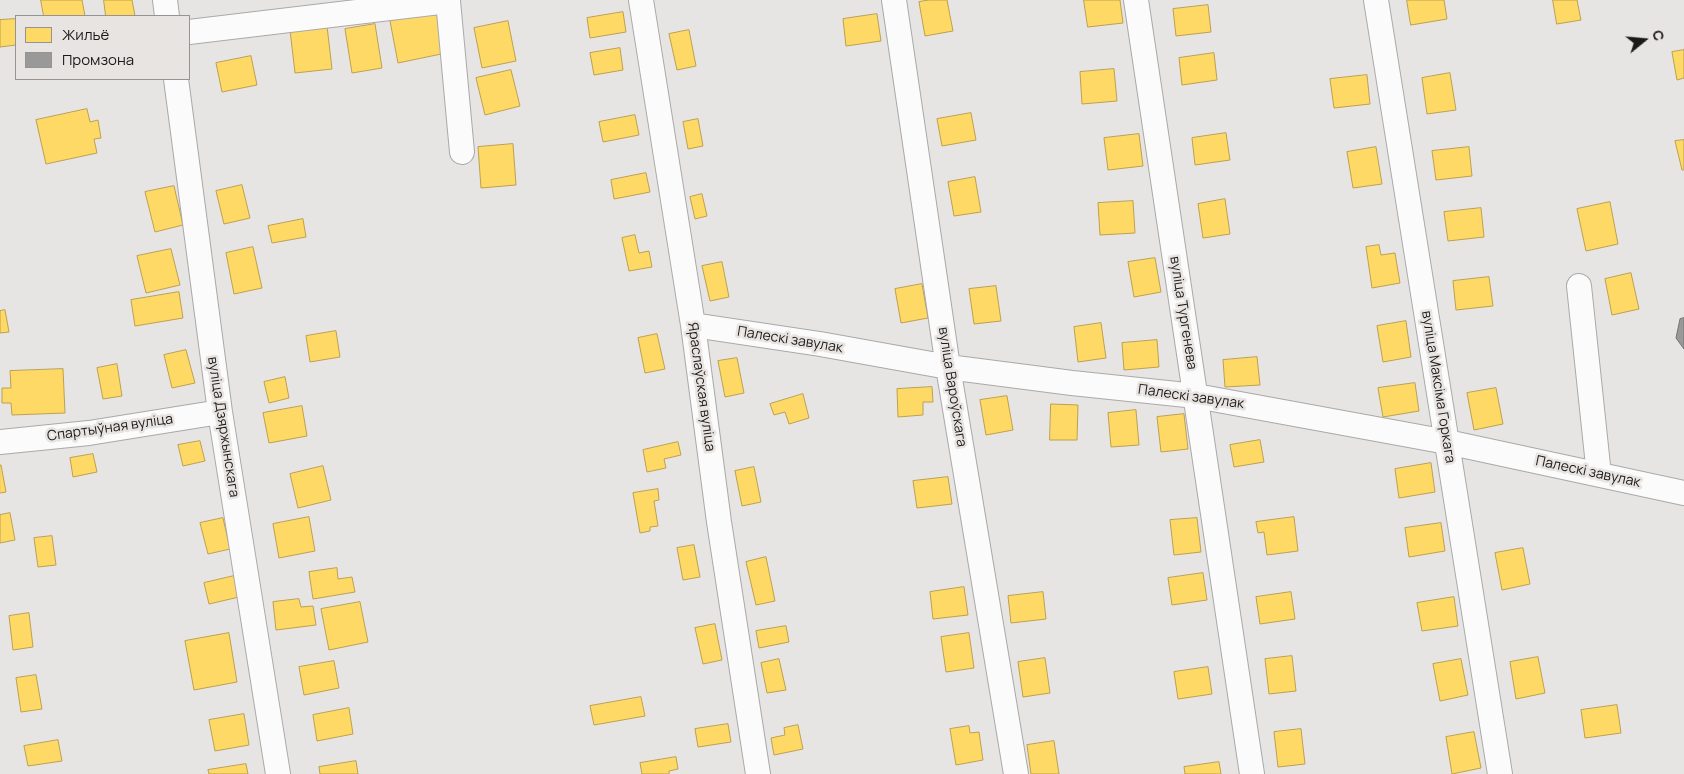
<!DOCTYPE html>
<meta charset="utf-8">
<style>
body{margin:0}
#map{position:relative;width:1684px;height:774px;overflow:hidden;background:#e7e5e3;font-family:Manrope,sans-serif}
canvas{display:block}
.legend{position:absolute;left:15px;top:15px;width:175px;height:65px;box-sizing:border-box;background:#e8e4e2;border:1px solid #969392;margin:0;padding:6px 9px;list-style:none;font-size:15px;color:#1b1a19}
.legend li{display:flex;align-items:center;gap:10px;height:25px}
.legend b{width:25px;border:1px solid #969392}
.north{position:absolute;left:1619px;top:15px;width:50px;height:50px;-webkit-text-stroke:4px #e8e4e2;paint-order:stroke;rotate:73deg;font-size:14px;font-weight:700;line-height:20px;text-align:center;color:#1b1a19}
.north::after{content:'';display:block;margin:auto;width:18px;height:22px;background:#1b1a19;clip-path:polygon(50% 0,100% 100%,50% 72%,0 100%)}
</style>
<div id="map">
<canvas width="1684" height="774"></canvas>
<ul class="legend">
<li><b style="height:14px;background:#ffd966"></b>Жильё</li>
<li><b style="height:14px;background:#999"></b>Промзона</li>
</ul>
<div class="north">С</div>
</div>
<script>
const ctx = document.querySelector('canvas').getContext('2d');
ctx.lineJoin = 'round';
function fillPath(path, color) {
  ctx.fillStyle = color;
  ctx.fill(path, 'evenodd');
}
function strokePath(path, color, width, dash) {
  ctx.strokeStyle = color;
  ctx.lineWidth = width;
  ctx.lineCap = dash ? 'butt' : 'round';
  ctx.setLineDash(dash || []);
  ctx.stroke(path);
}
function drawText(font, color, halo, rows, align = 'center') {
  ctx.font = font + ' Manrope,sans-serif';
  ctx.lineWidth = 5;
  ctx.setLineDash([]);
  ctx.textBaseline = 'middle';
  ctx.strokeStyle = halo;
  ctx.fillStyle = color;
  for (const [text, x, y, turn = 0] of rows) {
    ctx.save();
    ctx.translate(x, y);
    ctx.rotate((+turn || 0) * Math.PI / 180);
    ctx.textAlign = isNaN(turn) ? turn : align;
    if (halo) ctx.strokeText(text, 0, 0);
    ctx.fillText(text, 0, 0);
    ctx.restore();
  }
}
const homes = new Path2D(`
 M41,0h41l3,16h-41z
 M104,0h28l3,16h-29z
 M929,0h18l6,31 -28,5 -6,-34z
 M1084,0h36l3,23 -35,4z
 M1407,0h37l3,19 -36,6z
 M1553,0h24l4,20 -24,4z
 M1208,5l3,27 -35,4 -3,-27z
 M438,11l8,42 -48,10 -8,-42z
 M623,12l3,20 -36,6 -3,-20z
 M877,14l4,27 -35,5 -3,-27z
 M16,19v26l-16,2v-27z
 M508,21l8,40 -34,7 -8,-40z
 M375,24l7,44 -30,5 -7,-44z
 M327,26l5,43 -37,4 -5,-43z
 M689,30l7,36 -19,4 -8,-36z
 M620,48l3,22 -29,5 -4,-22z
 M1684,50v28l-7,2 -5,-28z
 M1214,53l3,27 -35,5 -3,-27z
 M251,56l6,29 -35,7 -6,-29z
 M1114,69l3,32 -35,3 -2,-32z
 M511,70l9,36 -35,9 -9,-37z
 M1450,73l6,37 -29,4 -5,-36z
 M1367,75l3,29 -36,4 -4,-29z
 M87,109l3,13 8,-2 3,18 -7,1 3,14 -51,11 -10,-44z
 M971,113l5,27 -34,6 -5,-27z
 M635,115l4,20 -36,7 -4,-20z
 M698,119l5,27 -15,3 -5,-27z
 M1226,133l4,27 -35,5 -3,-27z
 M1139,134l4,32 -35,4 -4,-32z
 M1684,140v30h-2l-7,-29z
 M513,144l3,41 -35,3 -3,-41z
 M1376,147l6,37 -29,4 -6,-36z
 M1469,147l3,29 -36,4 -4,-29z
 M646,173l4,19 -36,7 -3,-19z
 M975,177l6,35 -27,4 -6,-34z
 M242,185l8,33 -26,6 -8,-33z
 M174,186l9,39 -28,7 -10,-40z
 M702,194l5,22 -12,3 -5,-22z
 M1225,199l5,35 -27,4 -5,-34z
 M1133,201l2,32 -35,2 -2,-32z
 M1610,202l8,42 -32,7 -9,-42z
 M1481,208l3,29 -36,4 -4,-29z
 M303,219l3,18 -34,6 -4,-17z
 M635,235l4,18 10,-2 3,16 -23,4 -7,-33z
 M1379,245l2,10 14,-2 5,30 -28,5 -6,-41z
 M253,247l9,41 -28,6 -8,-41z
 M171,249l9,36 -34,8 -9,-37z
 M1155,258l6,34 -27,5 -6,-35z
 M722,262l7,35 -19,4 -8,-35z
 M1631,273l8,36 -27,6 -7,-36z
 M1489,277l4,29 -37,4 -3,-29z
 M922,284l6,34 -27,5 -6,-34z
 M996,286l5,35 -27,3 -5,-35z
 M179,292l4,26 -48,8 -4,-26z
 M5,310l4,22 -9,1v-22z
 M1406,321l5,36 -28,5 -6,-36z
 M1101,323l5,35 -28,4 -4,-35z
 M336,331l4,26 -30,5 -4,-26z
 M657,334l8,35 -20,4 -7,-35z
 M1157,340l2,27 -35,3 -2,-27z
 M186,350l9,33 -23,5 -8,-33z
 M1257,357l3,28 -35,2 -2,-27z
 M737,358l7,35 -19,4 -7,-36z
 M117,364l5,32 -19,3 -6,-31z
 M63,369l2,44 -53,2 -1,-12h-9v-15h9l-1,-17z
 M285,377l4,21 -20,5 -5,-21z
 M1415,383l4,28 -36,6 -5,-29z
 M932,387l1,15h-10v13l-25,2 -1,-28z
 M1496,388l7,36 -29,6 -7,-37z
 M803,394l6,24 -20,6 -4,-12 -11,3 -4,-11z
 M1007,396l6,34 -27,5 -6,-35z
 M1051,404l27,1 -1,35h-27z
 M302,406l5,30 -38,7 -6,-30z
 M1136,410l3,35 -28,2 -3,-34z
 M1184,414l4,35 -27,3 -4,-35z
 M1260,440l4,22 -30,5 -4,-22z
 M200,441l5,20 -22,5 -5,-21z
 M678,442l3,13 -17,4 2,9 -19,4 -4,-22z
 M93,454l4,18 -24,5 -3,-19z
 M1431,463l4,29 -36,6 -4,-29z
 M0,465h1l5,27 -6,1z
 M323,466l8,34 -33,8 -8,-34z
 M754,467l7,35 -19,4 -7,-35z
 M948,477l4,27 -35,4 -4,-27z
 M658,489l1,11 -5,1 4,25 -8,1v4l-10,2 -7,-40z
 M10,513l5,27 -15,3v-28z
 M309,517l6,34 -36,7 -6,-34z
 M1294,517l4,34 -31,4 -3,-23 -6,1 -2,-11z
 M223,518l7,31 -22,5 -8,-31z
 M1197,518l4,34 -27,3 -4,-35z
 M1441,523l4,28 -36,6 -4,-29z
 M52,536l4,29 -18,2 -4,-29z
 M694,545l6,32 -17,3 -6,-32z
 M1523,548l7,36 -28,6 -7,-37z
 M766,557l9,44 -19,4 -10,-43z
 M337,568l1,11 14,-2 3,15 -42,7 -4,-27z
 M1203,573l4,27 -35,5 -4,-27z
 M234,576l5,21 -30,7 -5,-21z
 M964,587l4,28 -35,4 -3,-27z
 M1043,592l3,27 -35,4 -3,-27z
 M1291,592l4,27 -35,5 -4,-27z
 M1454,597l4,29 -36,5 -5,-28z
 M299,599l2,8 12,-1 3,19 -40,5 -3,-28z
 M360,602l8,40 -39,8 -8,-41z
 M29,613l4,34 -20,3 -4,-34z
 M715,624l7,36 -19,4 -8,-36z
 M786,626l3,16 -30,6 -3,-17z
 M229,633l8,49 -43,8 -9,-49z
 M969,633l5,35 -28,4 -5,-35z
 M1292,656l4,35 -27,3 -4,-35z
 M1538,657l7,36 -29,6 -6,-37z
 M1045,658l5,35 -27,4 -5,-35z
 M779,659l7,31 -19,3 -6,-30z
 M1461,659l7,36 -28,6 -7,-37z
 M334,661l5,27 -35,7 -5,-28z
 M1208,667l4,27 -34,5 -4,-27z
 M36,675l6,34 -21,3 -5,-34z
 M641,697l4,19 -51,9 -4,-19z
 M1617,705l4,28 -36,5 -4,-28z
 M349,708l4,26 -36,7 -4,-26z
 M244,714l5,31 -34,6 -6,-31z
 M728,724l3,18 -33,5 -3,-18z
 M798,725l5,24 -29,6 -3,-17 14,-3 -1,-7z
 M969,726l1,7 9,-1 4,28 -27,5 -6,-36z
 M1301,729l4,35 -27,3 -4,-35z
 M1474,732l7,36 -29,6 -6,-37z
 M58,740l4,21 -34,5 -4,-20z
 M1054,741l5,33h-28l-4,-29z
 M676,757l2,12 -9,2v3h-27l-2,-11z
 M356,761l2,13h-38l-1,-7z
 M1219,762l2,12h-36l-1,-7z
 M246,764l2,10h-39l-1,-4z`);
const industry = new Path2D(`
 M1684,318v31l-8,-11 4,-19z`);
const minor = new Path2D(`
 M165,0l2,16
 M641,0l52,325 26,197 39,252
 M894,0l54,367 68,407
 M1136,0l116,774
 M1376,0l124,774
 M189,32l259,-31 14,151
 M176,79l44,333 58,362
 M1579,286l20,189
 M693,325l127,19 128,23 124,16 124,13 251,46 237,51
 M0,442l89,-9 131,-21`);
const streetNames = [
 ["вуліца Тургенева",1183,313,81],
 ["Палескі завулак",790,340,9],
 ["Яраслаўская вуліца",701,387,82],
 ["вуліца Вароўскага",952,387,81],
 ["вуліца Максіма Горкага",1438,387,81],
 ["Палескі завулак",1191,397,8],
 ["вуліца Дзяржынскага",223,427,81],
 ["Спартыўная вуліца",110,428,-8],
 ["Палескі завулак",1588,472,12]
];
fillPath(homes, '#ffd966');
strokePath(homes, '#bba04f', 1);
fillPath(industry, '#999');
strokePath(industry, '#737373', 1);
strokePath(minor, '#aaa9a8', 26);
strokePath(minor, '#fbfbfb', 24);
drawText('14px', '#1b1a19', '#e8e4e2', streetNames);
</script>
